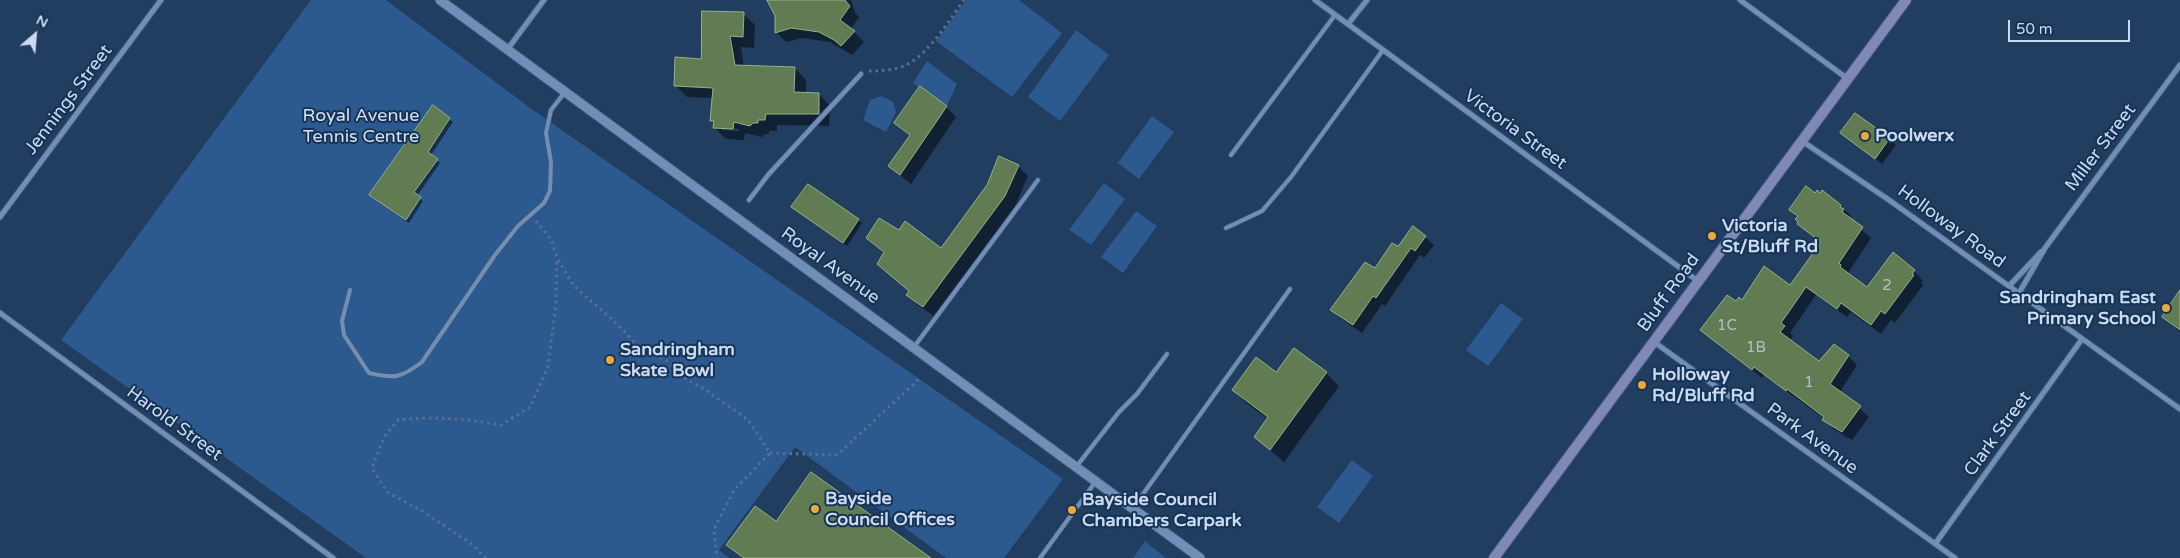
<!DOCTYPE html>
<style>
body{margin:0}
#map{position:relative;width:2180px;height:558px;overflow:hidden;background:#213d60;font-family:"Varela Round",sans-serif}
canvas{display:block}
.north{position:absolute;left:10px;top:10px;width:50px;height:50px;-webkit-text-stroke:4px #163355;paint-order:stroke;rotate:27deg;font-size:14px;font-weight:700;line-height:20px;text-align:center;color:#cadbf1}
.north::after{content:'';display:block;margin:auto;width:18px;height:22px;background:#cadbf1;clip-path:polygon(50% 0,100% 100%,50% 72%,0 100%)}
.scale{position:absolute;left:2008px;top:20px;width:122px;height:22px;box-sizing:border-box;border:2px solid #cadbf1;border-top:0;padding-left:6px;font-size:15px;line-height:18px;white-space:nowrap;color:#cadbf1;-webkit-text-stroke:4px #163355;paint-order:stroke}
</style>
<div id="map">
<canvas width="2180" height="558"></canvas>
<div class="north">N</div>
<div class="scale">50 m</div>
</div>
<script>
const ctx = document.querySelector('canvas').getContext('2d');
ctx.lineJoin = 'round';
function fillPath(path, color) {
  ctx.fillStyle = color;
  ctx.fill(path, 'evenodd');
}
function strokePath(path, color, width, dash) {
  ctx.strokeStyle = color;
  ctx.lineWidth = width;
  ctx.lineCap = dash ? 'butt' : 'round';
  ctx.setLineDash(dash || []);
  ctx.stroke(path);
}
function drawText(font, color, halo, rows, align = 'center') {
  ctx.font = font + ' "Varela Round",sans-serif';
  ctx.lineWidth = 4;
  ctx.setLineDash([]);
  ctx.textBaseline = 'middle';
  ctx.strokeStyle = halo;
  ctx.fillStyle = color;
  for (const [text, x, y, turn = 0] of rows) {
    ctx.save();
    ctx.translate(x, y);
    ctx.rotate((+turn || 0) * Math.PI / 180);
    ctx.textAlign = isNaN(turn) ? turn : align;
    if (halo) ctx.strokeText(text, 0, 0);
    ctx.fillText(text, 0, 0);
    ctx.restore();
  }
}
const green = new Path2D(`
 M311,0h75l147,110 530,369 -59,79h-58l-151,-111 -76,103 10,8h-363l-305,-218z
 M966,0h53l43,33 -50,64 -76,-56z
 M1076,30l33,25 -49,66 -32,-24z
 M927,61l30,23 -10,22 -34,-23z
 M881,96l12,6 3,10 -10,20 -23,-12 7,-20z
 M1152,116l22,16 -35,47 -21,-16z
 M1104,183l21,16 -34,46 -22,-15z
 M1136,211l21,15 -34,47 -22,-16z
 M1501,303l22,16 -35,47 -22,-16z
 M1352,460l21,16 -34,47 -22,-16z
 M1145,541l21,17h-33z`);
const shadow = new Path2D(`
 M772,0h79l4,13 4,4 -8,12 13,13 -12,13 -22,-13 -28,-4 -16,4 -10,-10v-16z
 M743,14l12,11 -1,23 -13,-1 3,20 51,1 11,12v13l13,1 11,12 -1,20 -52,-1v6h-8v3h-4l-3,3 -17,-4 -1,7 -18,-1 -12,-12 1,-4 -3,-3 1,-22 -26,-1 -12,-12 27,-25zM722,127l17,2v2l-17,-1z
 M433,107l20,15 -22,33 9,8 -23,33 6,5 -14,22 -35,-25z
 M946,107l10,10 -45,67 -22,-18 21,-30 -15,-13z
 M1842,133l47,6 7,6 -14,19z
 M1018,166l10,10 -13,30 -81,110 -16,-11 -10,-10 2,-3 -32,-28 6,-11 -17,-15 32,-7 42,18z
 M808,186l54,37 -15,23 -51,-36z
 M1815,194l26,12 9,9 1,6 20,17 -23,35 20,16 46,-18 9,10 -2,2 2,2 -28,38 -4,-3 -10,14 -30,-22 -4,5 -31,-22 -26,38 3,3 -3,4 30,23 28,-7 9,9 -17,27 29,25 -17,23 -19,-11 -8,-10 -61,-44 -2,3 -60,-48 34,-27 55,-17 30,-43 -23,-19v-7l-8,-8z
 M1425,237l9,8 -10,13 -4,-3 -35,51 -3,-2 -20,29 -22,-15 -8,-8 66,-62z
 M2180,293v39l-17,-15z
 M1326,373l13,13 -55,76 -29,-25 13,-18 -22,-16 -13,-13z`);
const building = new Path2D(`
 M767,0h78l5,6 -10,14 15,11 -14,15 -7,-6 -15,-8 -28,-4 -16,5v-17z
 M702,11l42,1 -1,25 -13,-1 5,29 60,2 -1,25 25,1v21h-53l-1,6h-7v3h-5l-3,3 -16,-4 -1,7 -20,-1 1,-7h-4l3,-33 -39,-2 1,-29 26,2z
 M920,86l27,20 -47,69 -12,-9 22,-31 -16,-12z
 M433,105l17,13 -22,34 10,7 -24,33 7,5 -15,23 -37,-25z
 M1855,113l35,25 -15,21 -35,-26z
 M999,156l20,9 -14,31 -82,111 -17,-12 3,-4 -32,-27 7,-12 -18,-14 13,-20 20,12 6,-9 36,27 46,-63z
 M808,184l51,35 -16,24 -52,-36z
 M1806,186l9,7 2,-3 3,3 2,-3 19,15 -1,2 4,2 -2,3 21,15 -24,36 2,2 -1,2 27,20 26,-35 22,18 -3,4 2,1 -29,39 -4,-3 -10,14 -30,-22 -4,6 -31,-22 -25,36 4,3 -5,6 39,29 15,-17 15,11 -19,29 31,22 -19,26 -20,-12 2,-3 -37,-28 -1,2 -32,-24 -2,3 -52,-40 27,-35 9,6 3,-4 3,3 22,-34 26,19 31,-43 -24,-18 1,-2 -3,-3 3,-3 -9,-6z
 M1413,226l13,10 -11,15 -4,-3 -35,50 -3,-2 -20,29 -23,-15 35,-48 10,6 17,-25 6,3z
 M2180,290v40l-18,-13z
 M1294,348l33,24 -57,78 -16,-13 14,-20 -36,-27 24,-33 20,15z
 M811,472l120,86h-187l-18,-13 29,-39 21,15z`);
const path = new Path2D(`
 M869,71c13,0 29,-1 41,-8 21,-13 40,-44 54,-63
 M536,221l15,18 6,19 17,28 41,36 24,25 30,15 12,14 23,13 44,31 22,33 -36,37 -20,39 3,29
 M770,453l67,2 82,-76
 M486,558l-17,-16 -47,-31 -35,-19 -15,-24 12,-31 14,-17c35,-4 68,-1 103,5l29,-18 18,-40 8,-63 1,-46`);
const service = new Path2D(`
 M1231,155l104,-140
 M1226,228l36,-17 29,-34 92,-127
 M350,290l-8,31 2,14 25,38c26,6 32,5 53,-11l73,-107 23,-29 26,-23 6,-12 1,-29 -5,-29 5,-23 14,-18
 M914,347l124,-167
 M1076,467l43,-55 18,-18 30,-40
 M1133,508l157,-219
 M1040,558l56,-77`);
const pedestrian = new Path2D(`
 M749,200l19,-25 93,-101`);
const minor = new Path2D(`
 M1315,0l383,281
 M1740,0l108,79
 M1348,24l19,-24
 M507,50l37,-50
 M1802,141l87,59 291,209
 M0,217l161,-217
 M2009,286l32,-34
 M2019,293l26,-45 135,-183
 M0,313l333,245
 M1654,342l301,216
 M1935,544l147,-205`);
const tertiary = new Path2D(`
 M440,0l760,558`);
const secondary = new Path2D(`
 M1494,558l412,-558`);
const markers = [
 [1865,136,5,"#eda83b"],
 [1712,236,5,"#eda83b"],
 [2166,308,5,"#eda83b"],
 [610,360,5,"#eda83b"],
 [1642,385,5,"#eda83b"],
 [815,509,5,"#eda83b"],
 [1072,510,5,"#eda83b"]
];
const numberNames = [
 ["2",1887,286],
 ["1C",1727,326],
 ["1B",1756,348],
 ["1",1809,383]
];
const streetNames = [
 ["Jennings Street",69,100,-53],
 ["Victoria Street",1515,130,36],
 ["Miller Street",2101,148,-53],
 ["Holloway Road",1951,227,36],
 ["Royal Avenue",830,266,36],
 ["Bluff Road",1669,293,-54],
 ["Harold Street",174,424,36],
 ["Clark Street",1998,434,-54],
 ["Park Avenue",1812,439,36]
];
const parkNames = [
 ["Royal Avenue",361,116],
 ["Tennis Centre",361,137]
];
const poiNames = [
 ["Poolwerx",1875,136],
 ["Victoria",1722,226],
 ["St/Bluff Rd",1722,247],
 ["Sandringham East",2156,298,"right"],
 ["Primary School",2156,319,"right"],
 ["Sandringham",620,350],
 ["Skate Bowl",620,371],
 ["Holloway",1652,375],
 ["Rd/Bluff Rd",1652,396],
 ["Bayside",825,499],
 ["Council Offices",825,520],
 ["Bayside Council",1082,500],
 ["Chambers Carpark",1082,521]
];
fillPath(green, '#2c598e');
fillPath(shadow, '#0007');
fillPath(building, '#617c52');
strokePath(building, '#95b285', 1);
strokePath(service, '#3e5774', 5.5);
strokePath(pedestrian, '#3e5774', 6);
strokePath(minor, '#3e5774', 7);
strokePath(tertiary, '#3e5774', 11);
strokePath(secondary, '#3e5774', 12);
strokePath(path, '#58708f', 3, [2.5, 4]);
strokePath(service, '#708fb7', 4);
strokePath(pedestrian, '#708fb7', 4.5);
strokePath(minor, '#708fb7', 5);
strokePath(tertiary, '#708fb7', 9);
strokePath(secondary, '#7f88b7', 10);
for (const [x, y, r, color] of markers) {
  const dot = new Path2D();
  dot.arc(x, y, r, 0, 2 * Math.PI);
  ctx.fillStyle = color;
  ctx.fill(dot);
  strokePath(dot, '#163355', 2);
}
drawText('15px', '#b0c3c9', null, numberNames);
drawText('18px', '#cadbf1', '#163355', streetNames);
drawText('18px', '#d2e1f4', '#163355', parkNames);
drawText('bold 18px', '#cadbf1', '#163355', poiNames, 'left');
</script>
